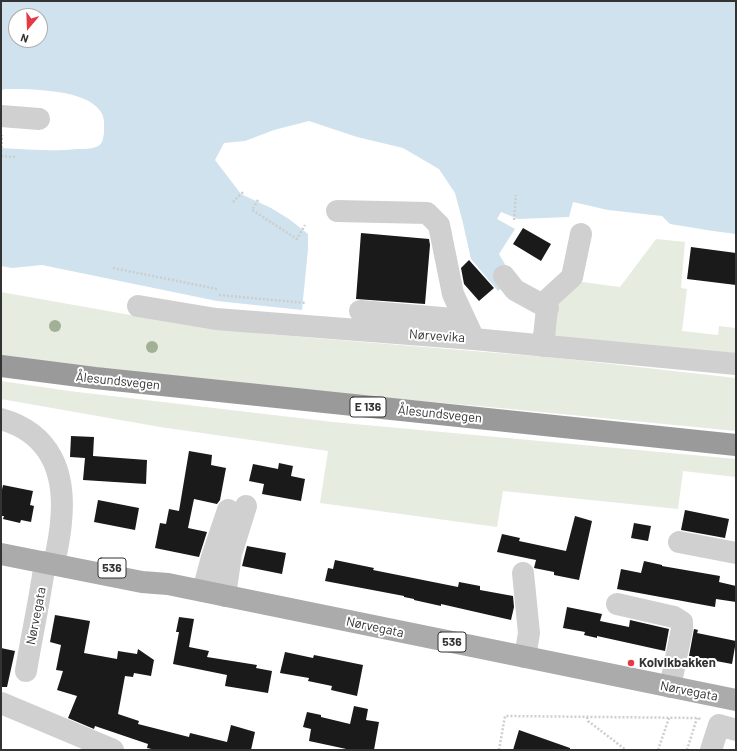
<!DOCTYPE html>
<meta charset="utf-8">
<style>
body{margin:0}
#map{position:relative;width:737px;height:751px;overflow:hidden;background:#fff;font-family:Barlow,sans-serif}
canvas{display:block}
.frame{position:absolute;inset:0;border:2px solid #333;pointer-events:none}
.north{position:absolute;left:8px;top:8px;width:40px;height:40px;box-sizing:border-box;background:#fff;border:1px solid #adadad;border-radius:50%;rotate:199deg;font-size:11px;font-weight:700;line-height:16px;text-align:center;color:#333}
.north::after{content:'';display:block;margin:auto;width:14px;height:18px;background:#e63946;clip-path:polygon(50% 0,100% 100%,50% 72%,0 100%)}
</style>
<div id="map">
<canvas width="737" height="751"></canvas>
<div class="frame"></div>
<div class="north">N</div>
</div>
<script>
const ctx = document.querySelector('canvas').getContext('2d');
ctx.lineJoin = 'round';
function fillPath(path, color) {
  ctx.fillStyle = color;
  ctx.fill(path, 'evenodd');
}
function strokePath(path, color, width, dash) {
  ctx.strokeStyle = color;
  ctx.lineWidth = width;
  ctx.lineCap = dash ? 'butt' : 'round';
  ctx.setLineDash(dash || []);
  ctx.stroke(path);
}
function drawText(font, color, halo, rows, align = 'center') {
  ctx.font = font + ' Barlow,sans-serif';
  ctx.lineWidth = 4;
  ctx.setLineDash([]);
  ctx.textBaseline = 'middle';
  ctx.strokeStyle = halo;
  ctx.fillStyle = color;
  for (const [text, x, y, turn = 0] of rows) {
    ctx.save();
    ctx.translate(x, y);
    ctx.rotate((+turn || 0) * Math.PI / 180);
    ctx.textAlign = isNaN(turn) ? turn : align;
    if (halo) ctx.strokeText(text, 0, 0);
    ctx.fillText(text, 0, 0);
    ctx.restore();
  }
}
const green = new Path2D(`
 M656,239l29,3 -4,46 6,1 -5,42 36,4 1,-9 17,2v29l-184,-19 4,-40 19,-17 45,6z
 M1,292l135,24 130,18 292,24 178,20v53l-236,-23 -235,-21 -239,-27 -25,-4z
 M1,381l68,10 264,31 403,37v18l-53,-6 -5,38 -175,-18 -6,36 -177,-24 8,-52 -168,-24 -159,-28z`);
const water = new Path2D(`
 M1,1h735v233l-23,-3 -43,-7 -8,-8 -54,-6 -35,-8 -4,15 -51,2 -17,-7 -4,7 18,10 -16,25 11,19 -5,13 -7,5 -27,-32 -9,-40 -7,-26 -16,-24 -36,-21 -46,-11 -48,-16 -35,9 -29,11 -21,2 -9,17 26,34 30,14 18,11 19,15v15l-6,61 -85,-9 -175,-36 -30,3 -11,-2v-118c26,1 51,4 76,1 5,0 11,0 16,-1 9,-2 10,-7 11,-16 0,-6 1,-14 -3,-20 -14,-23 -71,-23 -95,-23l-5,1zM16,16h24v24h-24z`);
const building = new Path2D(`
 M523,228l28,16 -10,17 -28,-17z
 M361,233l68,6 1,6 -5,59 -69,-5z
 M691,247l45,6v32l-49,-6z
 M469,260l25,28 -15,13 -15,-17 -3,-16z
 M71,436l23,1 -1,19 54,4 -1,24 -63,-4 2,-22 -15,-1z
 M189,451l23,4 -1,10 15,3 -6,32 -3,4 -23,-5 -6,29 19,4 -8,25 -44,-9 5,-25 6,1 3,-15 10,2z
 M279,463l14,3 -2,10 14,3 -4,22 -39,-7 2,-10 -15,-3 4,-17 25,5z
 M3,485l30,6 -3,14 4,1 -3,16 -10,-2 -1,3 -17,-4 1,-3h-3v-22z
 M98,500l41,8 -4,22 -41,-8z
 M685,510l44,9 -4,19 -44,-8z
 M575,516l17,5 -13,59 -25,-5v-3l-20,-4 2,-8 -39,-8 5,-18 18,4 -1,3 47,10z
 M634,523l17,3 -3,15 -17,-3z
 M247,546l39,7 -4,21 -40,-8z
 M335,560l39,8 -1,2 85,17 1,-5 21,4v4l33,6 1,11 -3,13 -70,-16v2l-27,-6v-1l-10,-2v-1l-79,-15 3,-13 5,1z
 M644,561l18,4v1l58,10 -1,6 17,4v16l-20,-3 -1,8 -98,-18 4,-20 20,4z
 M567,607l35,7 -2,7 29,6 1,-7 39,9 -4,22 -68,-15v2l-13,-3 1,-3 -22,-4z
 M55,615l35,6 -6,32 33,6 1,-8 19,3 1,-5 16,11 -3,16 -17,-3 -1,4 -8,-1 -7,38 21,7 -1,3 51,13 1,-4 37,9 4,-17 24,7 -4,18h-95l-9,-2 1,-4 -53,-18 -1,3 -26,-11 9,-22 -20,-6 6,-19 -7,-1 5,-25 -11,-3z
 M179,617l15,2 -5,28 20,4 -2,6 50,8 -1,3 16,3 -4,22 -43,-7 2,-11 -54,-11 6,-32h-3z
 M694,629l4,1 -1,3 39,8 -4,23 -43,-8z
 M1,648l14,3 -8,36h-6z
 M285,652l28,6 1,-3 49,10 -6,31 -26,-6 1,-4 -24,-5 1,-3 -29,-5z
 M354,706l14,3 -2,11 13,2 -5,28h-23l-42,-9 2,-12 -8,-2 4,-15 14,3v2l29,7z
 M519,730l51,18v2h-57z`);
const path = new Path2D(`
 M1,156l1,-21
 M1,156l15,1
 M258,200l-6,10 45,29 8,-14
 M233,202l11,-11
 M514,220l2,-25
 M113,268l104,21
 M219,295l87,8
 M587,717l1,4 38,29
 M499,750l6,-34 192,2 4,1
 M658,750l11,-32
 M687,750l10,-32`);
const minor = new Path2D(`
 M1,116l38,3
 M337,211l90,2 12,12 14,69 21,45
 M504,276l11,14 33,18
 M138,306l78,13 258,20 262,25
 M360,311l105,9
 M543,346l5,-47 24,-22 9,-43
 M1,419c50,14 65,54 60,103 -1,14 -4,28 -7,42
 M679,542l57,11
 M523,573l6,60 -4,24
 M203,591l9,-34 16,-47
 M225,596l6,-42 15,-48
 M617,604l57,13 8,5v7l-12,58
 M26,671c6,-37 14,-72 19,-109
 M1,703l112,47
 M711,750l8,-25 17,5`);
const major = new Path2D(`
 M1,554l141,28 26,2 568,116`);
const highway = new Path2D(`
 M1,366l94,12 641,67`);
const trees = [
 [55,326],
 [152,347]
];
const markers = [
 [631,663,4,"#e63946"]
];
const shields = [
 [368,407,36],
 [112,568,28],
 [452,642,28]
];
const shieldNames = [
 ["E 136",368,407],
 ["536",112,568],
 ["536",452,642]
];
const streetNames = [
 ["Nørvevika",437,336,4],
 ["Ålesundsvegen",118,381,6],
 ["Ålesundsvegen",440,414,6],
 ["Nørvegata",36,616,-79],
 ["Nørvegata",375,627,12],
 ["Nørvegata",689,691,11]
];
const poiNames = [
 ["Kolvikbakken",639,663]
];
fillPath(green, '#e6ecdf');
fillPath(water, '#cfe2ee');
fillPath(building, '#1a1a1a');
strokePath(path, '#cdcdcd', 2.5, [2, 2]);
strokePath(minor, '#d0d0d0', 22);
strokePath(major, '#ababab', 22);
strokePath(highway, '#9a9a9a', 22);
ctx.fillStyle = '#a2b095';
for (const [x, y] of trees) {
  ctx.beginPath();
  ctx.arc(x, y, 6, 0, 2 * Math.PI);
  ctx.fill();
}
for (const [x, y, r, color] of markers) {
  const dot = new Path2D();
  dot.arc(x, y, r, 0, 2 * Math.PI);
  ctx.fillStyle = color;
  ctx.fill(dot);
  strokePath(dot, '#fff', 1.5);
}
for (const [x, y, w] of shields) {
  const box = new Path2D();
  box.roundRect(x - w / 2, y - 10, w, 20, 3);
  ctx.fillStyle = '#fff';
  ctx.fill(box);
  strokePath(box, '#333', 1);
}
drawText('bold 12px', '#333', null, shieldNames);
drawText('13px', '#333', '#fff', streetNames);
drawText('bold 13px', '#333', '#fff', poiNames, 'left');
</script>
